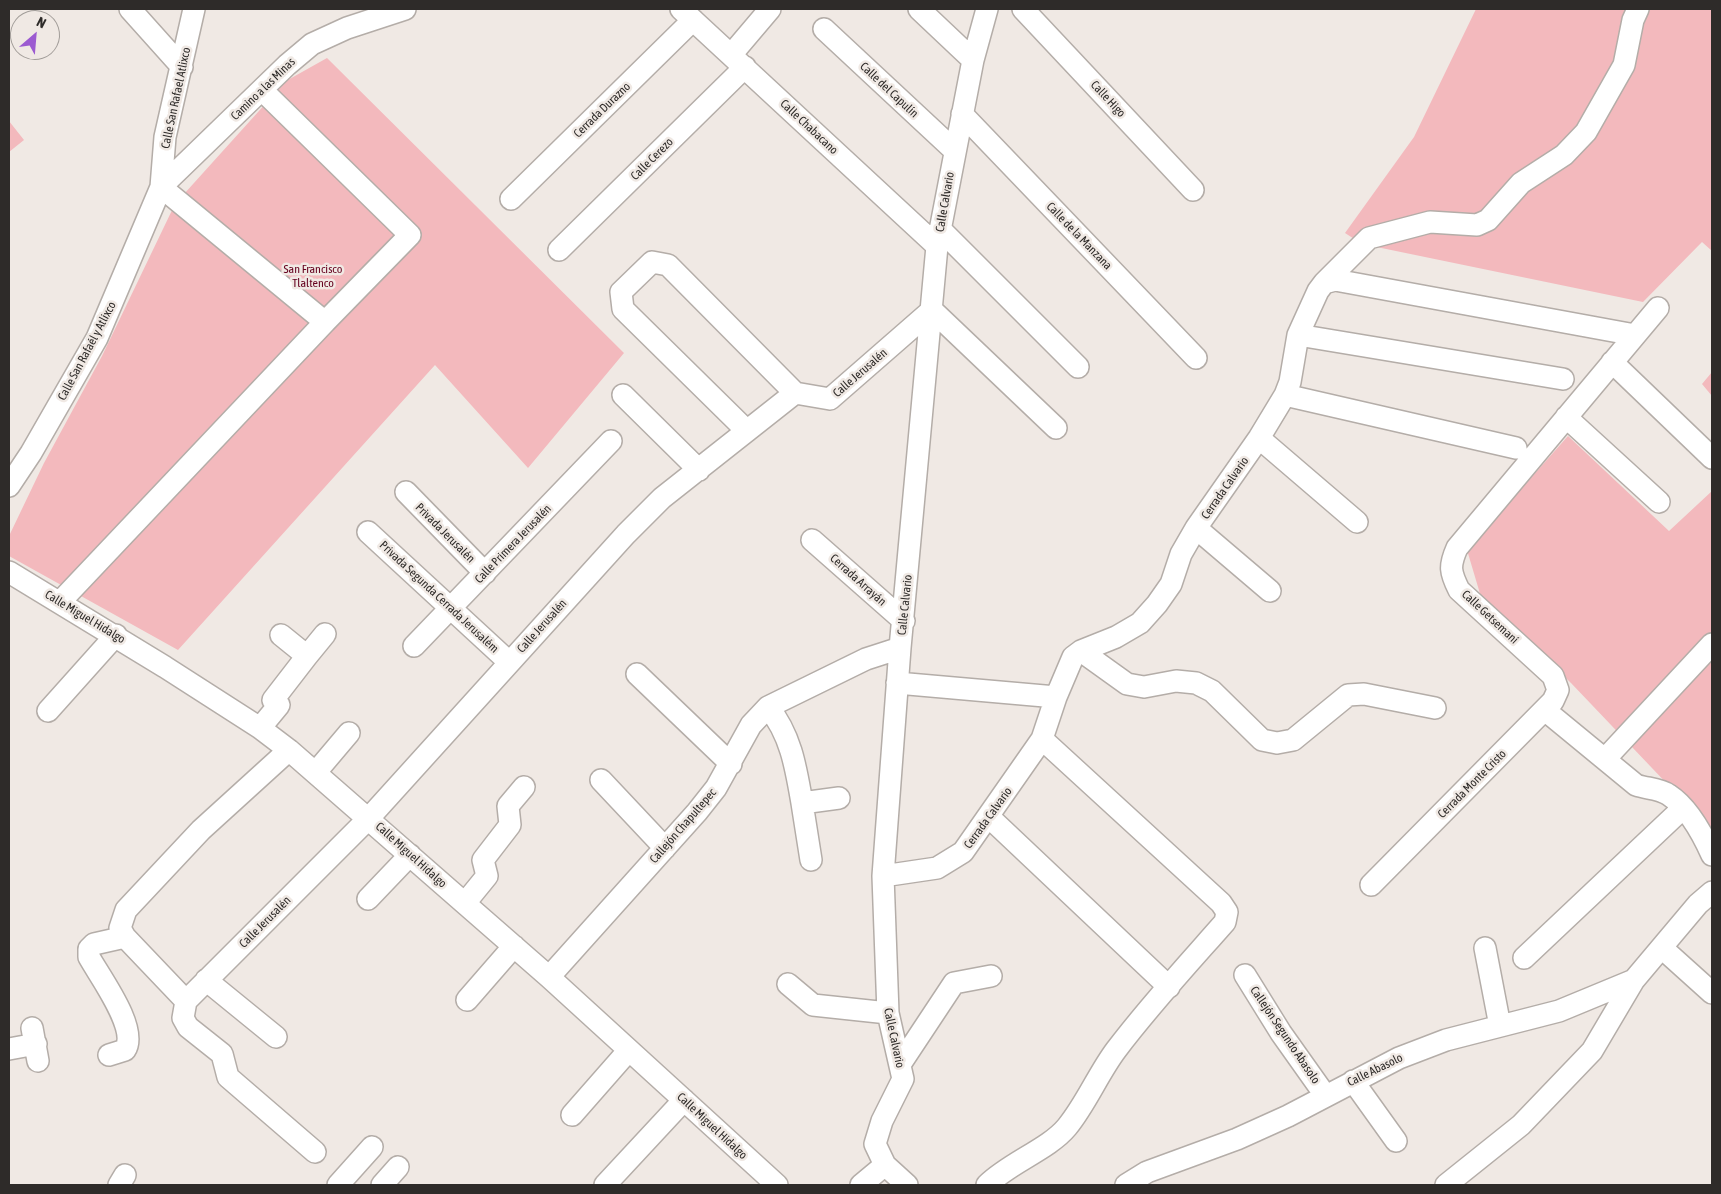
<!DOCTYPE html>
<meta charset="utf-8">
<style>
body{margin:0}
#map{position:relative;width:1721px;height:1194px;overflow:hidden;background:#f0e9e4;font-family:"Asap Condensed",sans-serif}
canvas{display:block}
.frame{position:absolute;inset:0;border:10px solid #2e2b29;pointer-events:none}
.north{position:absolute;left:10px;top:10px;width:50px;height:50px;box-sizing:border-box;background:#f0e9e4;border:1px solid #a29d99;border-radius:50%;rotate:27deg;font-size:14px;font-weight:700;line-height:20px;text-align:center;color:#2e2b29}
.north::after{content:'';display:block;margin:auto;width:18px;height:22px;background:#9c5bd1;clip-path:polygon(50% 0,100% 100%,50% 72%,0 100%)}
</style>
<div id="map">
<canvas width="1721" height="1194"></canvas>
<div class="frame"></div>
<div class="north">N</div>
</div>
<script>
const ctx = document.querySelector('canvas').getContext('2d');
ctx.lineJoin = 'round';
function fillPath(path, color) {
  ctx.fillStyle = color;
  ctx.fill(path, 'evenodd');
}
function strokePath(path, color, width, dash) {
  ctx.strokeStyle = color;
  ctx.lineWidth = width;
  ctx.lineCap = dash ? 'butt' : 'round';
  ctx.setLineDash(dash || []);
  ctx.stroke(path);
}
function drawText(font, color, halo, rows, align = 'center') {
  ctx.font = font + ' "Asap Condensed",sans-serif';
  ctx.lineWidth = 5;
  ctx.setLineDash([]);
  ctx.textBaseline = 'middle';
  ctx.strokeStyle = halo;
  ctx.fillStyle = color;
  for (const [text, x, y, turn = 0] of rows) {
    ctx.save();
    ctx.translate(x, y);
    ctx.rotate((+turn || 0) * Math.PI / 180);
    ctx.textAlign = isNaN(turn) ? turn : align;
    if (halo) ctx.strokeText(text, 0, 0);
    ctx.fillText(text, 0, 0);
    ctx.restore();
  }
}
const green = new Path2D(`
 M1476,9h236v242l-10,-9 -59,60 -281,-58 -17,-11 69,-96z
 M327,58l297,295 -96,115 -93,-103 -257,285 -169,-94v-20l35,-73 58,-107 73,-152 111,-123z
 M9,121l15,19 -15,12z
 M1712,372v24l-10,-12z
 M1568,436l101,95 43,-40v340l-141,-148 -90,-86 -14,-47z`);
const minor = new Path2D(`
 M130,9l52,58
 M681,9l256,237
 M919,9l54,51
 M1023,9l170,181
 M824,29l131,122
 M731,55l39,-46
 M262,90l148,145 -85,87
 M962,114l234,244
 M511,199l182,-179
 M940,229l138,138
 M559,250l186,-183
 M1324,283l45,-45 61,-16 47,3 11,-5 33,-37 43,-28 22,-23 38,-67 9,-45 5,-11
 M1298,335l265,44
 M1612,362l100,96
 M623,395l76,75
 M1285,395l231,53
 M1566,417l93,85
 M747,431l-124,-122 -2,-17 31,-30 16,3 127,128
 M1259,438l98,84
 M9,486l22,-33 66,-115 64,-151 126,-122 25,-21 35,-16 58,-19
 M406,492l79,81
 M1196,528l74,63
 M368,532l141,130
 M812,540l92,81
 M9,572l156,95 95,61 29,22 260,227 228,208
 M60,602l265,-280 -164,-135 4,-50 29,-128
 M414,646l197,-205
 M1081,651l46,33 17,3 32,-6 20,2 16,8 50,49 15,3 16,-3 55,-45 16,-1 71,14
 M307,656l18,-22
 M637,674l94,90
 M897,683l159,14
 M768,707c23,28 28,61 34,96
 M48,711l68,-76
 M1546,711l90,74c11,4 23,3 33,10 20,13 34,40 43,60
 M260,728l19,-23 -6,-5 34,-44 -26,-21
 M289,750l-88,80 -75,80 -6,18 5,9 61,64 -3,17 5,9 34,27 6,23 87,75
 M1605,759l107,-115
 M316,772l33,-39
 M601,780l64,68
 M989,817l180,170
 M811,860l-9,-57 37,-5
 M883,876l54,-8 26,-16 79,-113 14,-42 17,-40 8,-6 35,-14 24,-14 17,-19 14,-20 10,-30 15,-26 63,-90 26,-43 5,-13 8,-47 20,-44 6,-8 11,-3 300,55
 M1371,885l182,-184 5,-11 -5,-14 -94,-86c-9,-18 -10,-24 -2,-42l201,-240
 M368,899l42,-44
 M465,903l22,-27 -4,-16 27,-35 -2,-19 16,-19
 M1485,948l15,78
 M1662,948l50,45
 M1524,958l159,-150
 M1245,975l36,58 44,62
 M549,977l148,-165 19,-24 35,-63 17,-18 98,-48 34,-11
 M206,980l70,57
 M788,984l25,21 75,8
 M467,1000l47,-54
 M186,1001l183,-183 257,-284 36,-36 133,-105 35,6 102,-89 124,118
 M32,1028l6,33
 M9,1049l27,-5
 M109,1055l16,-5c14,-21 -25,-73 -36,-93v-8l5,-5 31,-7
 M901,1063l53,-80 37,-7
 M1353,1081l43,60
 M572,1115l57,-65
 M885,1165l22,20
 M119,1185l6,-10
 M338,1185l34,-38
 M382,1185l16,-18
 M605,1185l79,-85
 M861,1185l24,-20 -10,-21 7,-23 21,-42 -15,-66 -5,-137 17,-228 37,-402 36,-186 14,-51
 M987,1185c22,-22 62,-36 80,-58 19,-23 31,-53 49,-77 34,-45 72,-86 109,-128l2,-10 -6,-9 -179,-164
 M1126,1185l21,-13 90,-33 51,-23 111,-58 47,-18 113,-29 75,-31
 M1446,1185l75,-60 71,-74 42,-71 64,-76 14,-12`);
const streetNames = [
 ["Camino a las Minas",263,89,-44],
 ["Calle del Capulín",889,90,43],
 ["Calle San Rafael Atlixco",176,98,-78],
 ["Calle Higo",1108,99,47],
 ["Cerrada Durazno",602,110,-44],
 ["Calle Chabacano",809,127,43],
 ["Calle Cerezo",652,159,-45],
 ["Calle Calvario",945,202,-80],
 ["Calle de la Manzana",1079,236,46],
 ["Calle San Rafaél y Atlixco",87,351,-62],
 ["Calle Jerusalén",860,373,-41],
 ["Cerrada Calvario",1225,488,-55],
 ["Privada Jerusalén",445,533,45],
 ["Calle Primera Jerusalén",513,544,-46],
 ["Cerrada Arrayán",858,580,42],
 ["Privada Segunda Cerrada Jerusalém",439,597,43],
 ["Calle Calvario",905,605,-84],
 ["Calle Miguel Hidalgo",85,617,31],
 ["Calle Getsemaní",1490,617,43],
 ["Calle Jerusalén",542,626,-48],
 ["Cerrada Monte Cristo",1472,784,-45],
 ["Cerrada Calvario",988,818,-54],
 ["Callejón Chapultepec",683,826,-49],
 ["Calle Miguel Hidalgo",411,855,42],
 ["Calle Jerusalén",265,922,-45],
 ["Callejón Segundo Abasolo",1285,1035,56],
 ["Calle Calvario",894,1038,78],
 ["Calle Abasolo",1375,1070,-26],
 ["Calle Miguel Hidalgo",712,1126,43]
];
const parkNames = [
 ["San Francisco",313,269],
 ["Tlaltenco",313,283]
];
fillPath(green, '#f3b9bd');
strokePath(minor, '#b4ada8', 24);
strokePath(minor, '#fff', 21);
drawText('12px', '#2e2b29', '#f0e9e4', streetNames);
drawText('12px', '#65001e', '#f0e9e4', parkNames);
</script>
